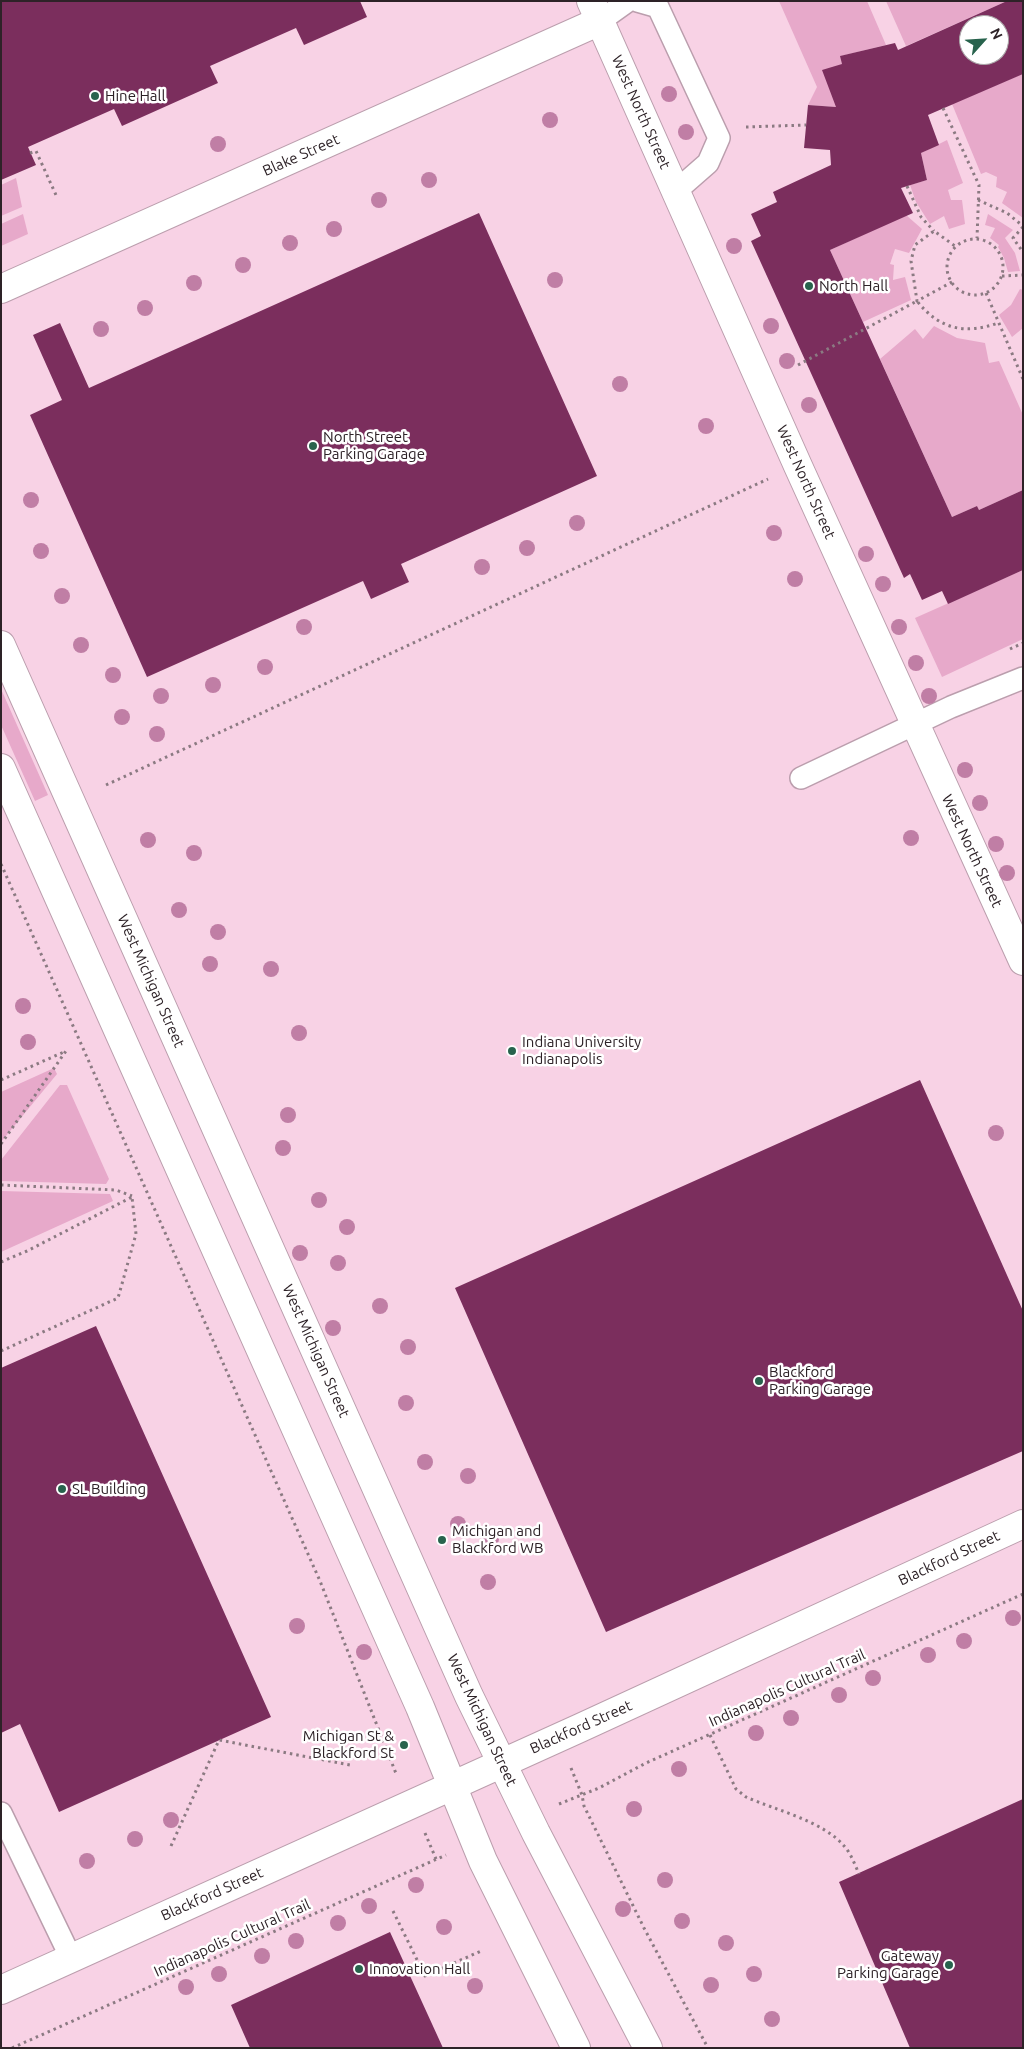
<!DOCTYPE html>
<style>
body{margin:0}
#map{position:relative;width:1024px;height:2049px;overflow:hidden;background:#fce3ef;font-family:Ubuntu,sans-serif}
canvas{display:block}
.frame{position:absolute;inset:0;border:2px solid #2d2227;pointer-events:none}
.north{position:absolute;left:959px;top:15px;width:50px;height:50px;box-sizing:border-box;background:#fff;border:1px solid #aba7a9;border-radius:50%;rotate:64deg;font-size:14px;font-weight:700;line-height:20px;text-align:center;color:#2d2227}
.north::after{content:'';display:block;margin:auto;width:18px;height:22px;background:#28634d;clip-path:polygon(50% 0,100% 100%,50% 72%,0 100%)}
</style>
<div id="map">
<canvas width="1024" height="2049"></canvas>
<div class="frame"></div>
<div class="north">N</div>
</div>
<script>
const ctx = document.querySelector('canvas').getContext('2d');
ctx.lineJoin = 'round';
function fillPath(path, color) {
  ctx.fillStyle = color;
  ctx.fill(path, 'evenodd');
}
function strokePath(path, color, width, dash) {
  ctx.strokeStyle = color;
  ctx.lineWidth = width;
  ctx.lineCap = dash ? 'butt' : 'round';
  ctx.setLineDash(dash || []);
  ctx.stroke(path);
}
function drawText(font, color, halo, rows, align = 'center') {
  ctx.font = font + ' Ubuntu,sans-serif';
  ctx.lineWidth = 5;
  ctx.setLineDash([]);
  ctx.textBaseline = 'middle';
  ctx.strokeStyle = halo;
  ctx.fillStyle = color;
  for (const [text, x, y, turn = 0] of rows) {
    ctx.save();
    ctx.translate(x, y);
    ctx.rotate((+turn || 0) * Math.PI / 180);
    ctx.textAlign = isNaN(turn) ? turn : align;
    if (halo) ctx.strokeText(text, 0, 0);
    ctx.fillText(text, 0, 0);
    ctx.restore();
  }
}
const built = new Path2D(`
 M1,1h1022v2047h-1022zM969,25h30v30h-30z`);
const green = new Path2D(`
 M779,1h88l19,44 -45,11 1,8 -6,43 -28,-2 9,-18z
 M886,1h121l-101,45z
 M1022,74l1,2v142l-21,-15 5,-11 -11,-5 1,-10 -11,-5 -5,2 -29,-70z
 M947,140l16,43 -15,7 3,10h11l3,24 -16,5 -5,-13 -14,8 -14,-22 -6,-17 17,-5 -6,-27z
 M16,178l6,29 -21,9v-31z
 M23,214l5,20 -27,12v-22z
 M988,214l25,16 -8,8 10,15 5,18 -12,1 -4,-14 -6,-11 1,-2 -9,-7 5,-10 -10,-3z
 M906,215l16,14 -13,24 -14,-4 -5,15 4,1 -1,15 12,-3 6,23 -48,22 -33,-72z
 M1020,289l3,1v38l-11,9 -13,-22 12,-10z
 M934,326l23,12 28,5 4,20 10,-2 24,54v75l-44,20 -2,-4 -25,11 -72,-158 35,-30 8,10z
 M1023,570v69l-81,38 -27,-59z
 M1,689l47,106 -13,6 -34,-76z
 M54,1068l3,6 -56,68v-50z
 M60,1085h7l42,94 -3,5 -105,-3v-21z
 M1,1191l109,3 3,7 -112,51z`);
const building = new Path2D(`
 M1,1h359l7,16 -63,28 -8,-17 -86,38 8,17 -96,43 -8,-17 -86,38 8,18 -35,15z
 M1007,1h16v73l-95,41 11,30 -18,8 6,27 -26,8 12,25 -83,37 122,267 25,-11 2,4 44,-20v80l-75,34 -6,-13 -20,9 -12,-26 -6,4 -153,-337 10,-5 -10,-22 26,-12 -4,-10 58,-27 -1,-15 -26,-2 4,-43 28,2 -14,-37 20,-6 -2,-8 55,-13 3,7zM969,25h30v30h-30z
 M479,213l118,263 -196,88 8,18 -38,17 -8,-18 -216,96 -117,-262 32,-15 -29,-65 27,-12 29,65z
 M920,1080l103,231v140l-417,181 -151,-344z
 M96,1326l175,391 -212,95 -39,-88 -19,9v-365z
 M1023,1799v249h-113l-71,-166z
 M390,1932l53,116h-193l-19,-43z`);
const path = new Path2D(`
 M943,108l36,77 -2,53
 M746,127l60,-2
 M30,153l6,-2 20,44
 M907,186l14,31 13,14
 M978,200l29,13 16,13
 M1023,227l-10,11 10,14
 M947 267a28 28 0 1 1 56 0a28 28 0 1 1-56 0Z
 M1002,276l21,-1
 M952,282l-35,19 -6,-40 4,-16 19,-14 21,15
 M986,293l37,86
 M798,365l119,-64c22,28 48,34 81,22
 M1010,649l13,-6
 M106,785l662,-306
 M1,864l319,717 77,195
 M1,1080l65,-29
 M1,1144l65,-93
 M1,1185l115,5 16,6
 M1,1262l26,-11 105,-54
 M1,1351l117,-53 18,-64 -4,-37
 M710,1735l26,54 10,8c29,13 78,24 99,50 6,7 10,18 14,27
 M571,1768l11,27 2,11 60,122 64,120
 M559,1804l40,-16 47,-25 377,-169
 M425,1833l11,26
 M171,1846l48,-106 131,25
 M393,1911l32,65 56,-25
 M12,2048l434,-193`);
const lane = new Path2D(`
 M637,1l21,6 61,131 -11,25 -32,28
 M600,21l28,-20
 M801,778l150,-71 72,-29
 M1,1813l70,145`);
const street = new Path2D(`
 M591,1l207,465 225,495
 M1,289l599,-268
 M1,1990l579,-262 443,-204`);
const secondary = new Path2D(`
 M1,645l468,1051 67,137 112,215
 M1,768l419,939 63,154 93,187`);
const trees = [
 [669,94],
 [550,120],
 [686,132],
 [218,144],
 [429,180],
 [379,200],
 [334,229],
 [290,243],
 [734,246],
 [243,265],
 [555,280],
 [194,283],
 [145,308],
 [771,326],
 [101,329],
 [787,361],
 [620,384],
 [809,405],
 [706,426],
 [31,500],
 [577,523],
 [774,533],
 [527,548],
 [41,551],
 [866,554],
 [482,567],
 [795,579],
 [883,584],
 [62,596],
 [304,627],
 [899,627],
 [81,645],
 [916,663],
 [265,667],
 [113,675],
 [213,685],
 [161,696],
 [929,696],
 [122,717],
 [157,734],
 [965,770],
 [980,803],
 [911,838],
 [148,840],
 [996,844],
 [194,853],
 [1007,873],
 [179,910],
 [218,932],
 [210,964],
 [271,969],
 [23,1006],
 [299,1033],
 [28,1042],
 [288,1115],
 [996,1133],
 [283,1148],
 [319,1200],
 [347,1227],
 [300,1253],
 [338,1263],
 [380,1306],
 [333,1328],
 [408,1347],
 [406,1403],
 [425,1462],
 [468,1476],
 [458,1524],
 [491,1539],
 [488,1582],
 [1013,1618],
 [297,1626],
 [964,1641],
 [364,1652],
 [928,1655],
 [873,1678],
 [839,1695],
 [791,1718],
 [756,1733],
 [679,1769],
 [634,1809],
 [171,1820],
 [135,1839],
 [87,1861],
 [665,1880],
 [416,1885],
 [369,1906],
 [623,1909],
 [682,1921],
 [338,1923],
 [444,1927],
 [296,1941],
 [726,1943],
 [262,1956],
 [219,1974],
 [754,1974],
 [711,1985],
 [475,1986],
 [186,1987],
 [772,2019]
];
const markers = [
 [95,96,5,"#28634d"],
 [809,286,5,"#28634d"],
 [313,446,5,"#28634d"],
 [512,1051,5,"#28634d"],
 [759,1381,5,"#28634d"],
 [62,1489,5,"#28634d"],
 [442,1540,5,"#28634d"],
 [404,1745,5,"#28634d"],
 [949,1965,5,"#28634d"],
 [359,1969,5,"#28634d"]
];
const poiNames = [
 ["Hine Hall",105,96],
 ["North Hall",819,286],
 ["North Street",323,437],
 ["Parking Garage",323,454],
 ["Indiana University",522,1042],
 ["Indianapolis",522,1059],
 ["Blackford",769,1372],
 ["Parking Garage",769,1389],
 ["SL Building",72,1489],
 ["Michigan and",452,1531],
 ["Blackford WB",452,1548],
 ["Michigan St &",394,1736,"right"],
 ["Blackford St",394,1753,"right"],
 ["Gateway",939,1956,"right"],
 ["Parking Garage",939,1973,"right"],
 ["Innovation Hall",369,1969]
];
const streetNames = [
 ["West North Street",641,112,66],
 ["Blake Street",301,155,-24],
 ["West North Street",806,482,66],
 ["West North Street",972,851,65],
 ["West Michigan Street",151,981,66],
 ["West Michigan Street",316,1351,66],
 ["Blackford Street",949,1558,-25],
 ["Indianapolis Cultural Trail",787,1688,-24],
 ["West Michigan Street",482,1720,65],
 ["Blackford Street",581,1727,-24],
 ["Blackford Street",212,1894,-24],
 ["Indianapolis Cultural Trail",232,1938,-24]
];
fillPath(built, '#f8d2e5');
fillPath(green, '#e7a9ca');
fillPath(building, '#7b2e5d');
strokePath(lane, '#bb9ead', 24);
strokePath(street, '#bb9ead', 30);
strokePath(secondary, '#bb9ead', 30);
strokePath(path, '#8b7a82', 3, [2.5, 4]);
strokePath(lane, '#fff', 21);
strokePath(street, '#fff', 28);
strokePath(secondary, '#fff', 28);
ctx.fillStyle = '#c07ea5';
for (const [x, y] of trees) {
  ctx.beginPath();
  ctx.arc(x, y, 8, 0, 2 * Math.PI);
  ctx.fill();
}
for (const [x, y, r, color] of markers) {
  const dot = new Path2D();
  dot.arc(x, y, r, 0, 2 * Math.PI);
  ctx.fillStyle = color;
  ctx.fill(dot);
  strokePath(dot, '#fff', 2);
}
drawText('15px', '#2d2227', '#fff', poiNames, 'left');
drawText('15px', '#2d2227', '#fff', streetNames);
</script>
